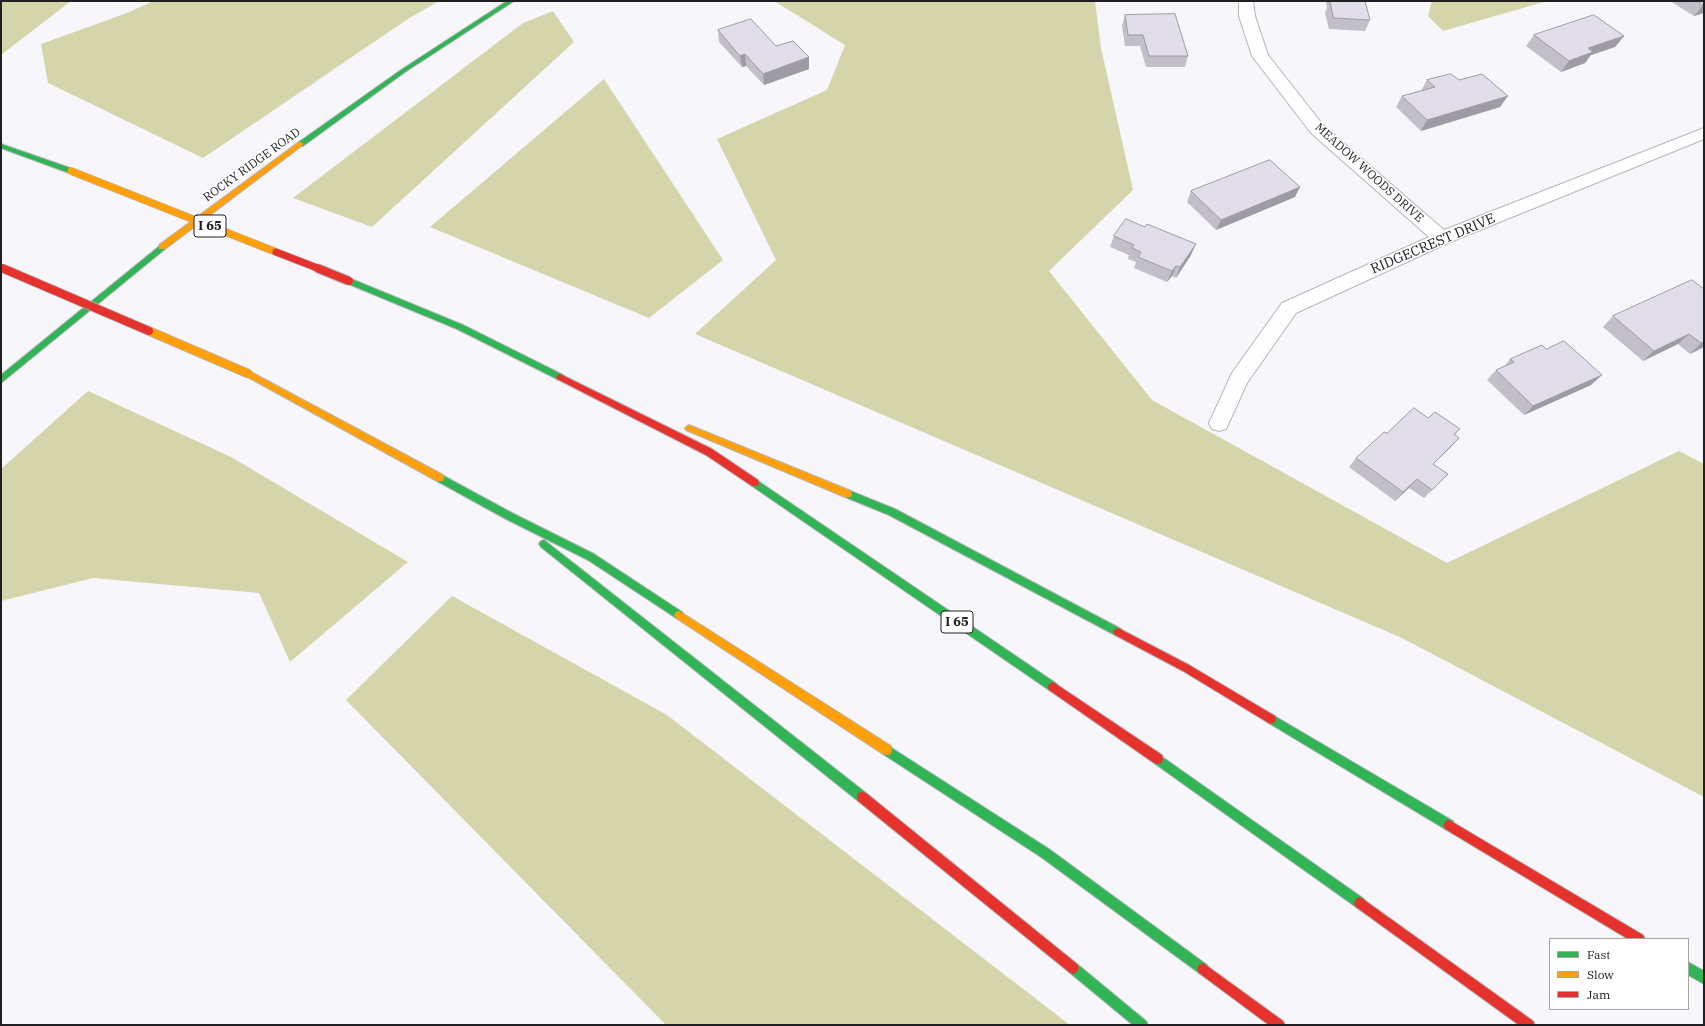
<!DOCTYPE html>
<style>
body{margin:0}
#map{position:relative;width:1705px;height:1026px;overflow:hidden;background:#f7f6fa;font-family:"IBM Plex Serif",serif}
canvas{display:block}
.frame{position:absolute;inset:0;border:2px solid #202022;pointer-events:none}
.legend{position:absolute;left:1549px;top:938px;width:140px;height:72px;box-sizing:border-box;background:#fff;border:1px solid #a6a6a7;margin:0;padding:5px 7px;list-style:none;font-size:12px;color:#202022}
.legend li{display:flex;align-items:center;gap:8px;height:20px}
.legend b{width:20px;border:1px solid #a6a6a7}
</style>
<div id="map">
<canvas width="1705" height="1026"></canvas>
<div class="frame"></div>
<ul class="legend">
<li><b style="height:5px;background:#30b455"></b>Fast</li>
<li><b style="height:5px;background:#ff9f0a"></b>Slow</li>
<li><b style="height:5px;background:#e5322d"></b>Jam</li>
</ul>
</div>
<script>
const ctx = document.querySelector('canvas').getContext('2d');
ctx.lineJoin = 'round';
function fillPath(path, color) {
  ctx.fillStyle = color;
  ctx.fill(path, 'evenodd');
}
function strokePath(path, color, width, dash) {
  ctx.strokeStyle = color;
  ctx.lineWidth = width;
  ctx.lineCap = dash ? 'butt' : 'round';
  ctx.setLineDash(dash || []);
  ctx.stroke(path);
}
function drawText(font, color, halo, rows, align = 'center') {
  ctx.font = font + ' "IBM Plex Serif",serif';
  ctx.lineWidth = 3;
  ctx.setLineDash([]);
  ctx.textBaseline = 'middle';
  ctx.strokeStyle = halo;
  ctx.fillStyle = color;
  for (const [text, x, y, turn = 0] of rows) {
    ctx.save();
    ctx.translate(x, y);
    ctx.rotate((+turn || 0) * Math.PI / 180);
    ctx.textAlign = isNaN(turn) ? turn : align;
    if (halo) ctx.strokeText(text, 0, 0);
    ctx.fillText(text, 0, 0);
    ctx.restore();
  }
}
const forest = new Path2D(`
 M1,1h70l-70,54z
 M153,1h286l-31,18 -205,139 -155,-75 -7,-39 86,-31z
 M774,1h321l6,47 32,142 -84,81 103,129 295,163 232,-112 25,13v333l-302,-159 -707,-304 81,-74 -59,-121 110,-49 18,-45z
 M1432,1h115l-104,30 -15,-15z
 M553,11l21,31 -202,185 -79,-29 230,-175z
 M604,79l119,181 -74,58 -219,-91z
 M88,391l143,66 177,105 -118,100 -31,-69 -166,-15 -92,23v-132z
 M452,596l215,119 403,310h-404l-320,-325z`);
const street = new Path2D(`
 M1239,1h14l2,15 13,39 55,70 121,105 260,-102v11l-256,104 -152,70 -49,70 -21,46 -7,2 -7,-2 -3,-6 23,-50 50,-70 147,-66 -118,-104 -59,-77 -13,-40z`);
const fast = new Path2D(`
 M507,1h7l-109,71 -102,74h-4v-4l102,-72z
 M1,144l72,25 2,2 -2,2h-4l-68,-25z
 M162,244l3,1v4l-164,134v-8z
 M349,278l114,47 100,50 1,2 -4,3 -3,-1 -100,-50 -111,-46 -1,-2z
 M440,474l72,39 82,41 88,58 2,3 -2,3 -3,1 -3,-1 -88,-58 -82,-41 -69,-38 -1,-3 1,-3z
 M755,479l302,205 1,3 -1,3 -4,2 -4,-2 -297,-204 -1,-3 1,-3z
 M848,490l47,19 226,120 2,3 -2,3 -3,1 -3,-1 -226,-120 -44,-18 -1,-3 1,-3z
 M544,540l322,253 1,4 -1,4 -4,1 -4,-1 -317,-254 -2,-3 2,-3z
 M1271,714l182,107 1,4 -1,4 -4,1 -4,-1 -178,-107 -1,-3 1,-3z
 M887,745l162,104 158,116 2,4 -2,4 -4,2 -4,-2 -158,-116 -158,-103 -1,-4 1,-4z
 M1158,754l206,145 2,4 -2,4 -4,2 -4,-2 -202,-144 -1,-4 1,-4z
 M1073,962l4,2 69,57 2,4h-15l-64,-53 -2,-4 2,-4z
 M1688,962l16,9v13l-16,-9z`);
const slow = new Path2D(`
 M299,142h2l3,2 -139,105h-6v-4z
 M249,371l194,104 1,3 -1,3h-6l-191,-105 -1,-2z
 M689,425l162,66 1,3 -1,3h-6l-159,-67 -1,-2z
 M679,611l212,135 1,4 -1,4 -4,1 -4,-1 -207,-136 -2,-3 2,-3z`);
const jam = new Path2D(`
 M560,374l152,75 46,31 1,3 -1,3h-6l-46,-31 -149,-76 -1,-2z
 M1118,628l71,37 86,51 1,3 -1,3 -4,2 -4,-2 -84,-51 -68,-36 -2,-3 2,-3z
 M1053,682l109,73 1,4 -1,4 -4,1 -4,-1 -105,-73 -1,-3 1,-3z
 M862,792l4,1 211,171 2,4 -2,4 -4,2 -4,-2 -211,-171 -1,-4 1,-4z
 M1449,820l194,115 2,4h-17l-183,-110 -1,-4 1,-4z
 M1360,897l173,124 2,4h-16l-163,-118 -2,-4 2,-4z
 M1203,963l80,58 2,4h-16l-70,-52 -2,-4 2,-4z`);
const slowBridgeFar1 = new Path2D(`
 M71,171l205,81`);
const slowBridge = new Path2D(`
 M149,331l100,43`);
const jamBridgeFar1 = new Path2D(`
 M276,252l44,17
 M1,268l3,1`);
const jamBridge = new Path2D(`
 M2,268l147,63
 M317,268l32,13`);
const wall = new Path2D(`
 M1327,1h38l5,19 -5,11 -36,-2 -4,-16 2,-5 -1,-6z
 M1670,1h34v12l-10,3z
 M1125,15l63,41 -3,11h-39l-6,-21h-15l-3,-20z
 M718,30l58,16 33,11v12l-45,16 -18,-19 -4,1 -23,-25z
 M1534,35l90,1 -9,11 -24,8 -6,8 -24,9 -35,-26z
 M1427,80h32l41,27 -79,24 -25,-24 6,-11 19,-5z
 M1191,191l104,6 -79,33 -29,-28z
 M1114,236l77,19 -15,23 -4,-2 -5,6 -33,-14 2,-6 -8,-3 1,-4 -19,-8z
 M1704,289v58l-14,7 -12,-10 -35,17 -40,-34 10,-11z
 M1546,349l45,36 -67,30 -37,-35 9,-10 7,-2 7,-9z
 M1428,418l32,11 -6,6 5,3 -26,26 15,10 -24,24 -15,-10 -14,13 -46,-34 7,-9z`);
const shadedWall = new Path2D(`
 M1703,5h1v8l-10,3z
 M1624,36l-9,11 -24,8 -6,8 -24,9 8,-11 19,-13z
 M745,54l1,12 -4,1 -2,-11z
 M809,57v12l-45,16 -1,-11z
 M1508,96l-8,11 -79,24 6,-11z
 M1300,187l-5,10 -79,33 5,-10z
 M1196,244l-5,11 -15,23 4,-11z
 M1176,266l-4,10 -5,6 5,-11z
 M1689,334l-11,10 -35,17 11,-10z
 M1704,342v5l-14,7 11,-11z
 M1602,375l-11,10 -67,30 9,-9z
 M1459,438l-9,10 -26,25z
 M1417,479l-8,9 -14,13 8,-9z`);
const building = new Path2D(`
 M1330,1h35l5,19 -36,-2z
 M1697,1h7v4h-1z
 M1175,14l13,42h-39l-6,-21h-15l-3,-20z
 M1594,15l30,21 -36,12 5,4 -24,9 -35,-26z
 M751,19l25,27 17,-5 16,16 -46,17 -18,-20 -5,2 -22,-26z
 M1451,74l8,6 23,-6 26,22 -81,24 -25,-24 33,-9 -8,-7z
 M1270,160l30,27 -79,33 -30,-29z
 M1126,219l19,8 2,-3 49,20 -16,23 -4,-1 -4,5 -34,-14 3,-5 -9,-4 2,-3 -20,-9z
 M1692,280l12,9v53l-3,1 -12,-9 -35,17 -41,-35z
 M1564,341l38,34 -69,31 -37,-36 18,-8 -4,-3 32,-14 4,4z
 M1414,408l14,10 7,-6 25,17 -6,5 5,4 -26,26 15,10 -16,16 -15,-11 -14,13 -47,-34 28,-26 3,1z`);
const farStreetnames = [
 ["ROCKY RIDGE ROAD",252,165,-36],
 ["MEADOW WOODS DRIVE",1369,173,42]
];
const shields = [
 [210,226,32],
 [957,622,32]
];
const shieldNames = [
 ["I 65",210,226],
 ["I 65",957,622]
];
const streetNames = [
 ["RIDGECREST DRIVE",1433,244,-23]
];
fillPath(forest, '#d5d5ac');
strokePath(street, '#b7b6b9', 2);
strokePath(fast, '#b7b6b9', 2);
strokePath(slow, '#b7b6b9', 2);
strokePath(jam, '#b7b6b9', 2);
fillPath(street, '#fefefe');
fillPath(fast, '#30b455');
fillPath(slow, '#ff9f0a');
fillPath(jam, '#e5322d');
strokePath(slowBridgeFar1, '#b7b6b9', 8, []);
strokePath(slowBridge, '#b7b6b9', 10, []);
strokePath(jamBridgeFar1, '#b7b6b9', 8, []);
strokePath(jamBridge, '#b7b6b9', 10, []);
strokePath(slowBridgeFar1, '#ff9f0a', 7);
strokePath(slowBridge, '#ff9f0a', 8);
strokePath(jamBridgeFar1, '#e5322d', 7);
strokePath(jamBridge, '#e5322d', 8);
fillPath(wall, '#c2bfc9');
fillPath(shadedWall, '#9e9ba4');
fillPath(building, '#e1deea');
strokePath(building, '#9e9ba4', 1);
drawText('12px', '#202022', '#fff', farStreetnames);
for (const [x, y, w] of shields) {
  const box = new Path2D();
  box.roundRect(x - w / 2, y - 11, w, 22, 3);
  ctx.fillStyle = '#fff';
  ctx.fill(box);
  strokePath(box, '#202022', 1);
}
drawText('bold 13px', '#202022', null, shieldNames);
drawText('14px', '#202022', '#fff', streetNames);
</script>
